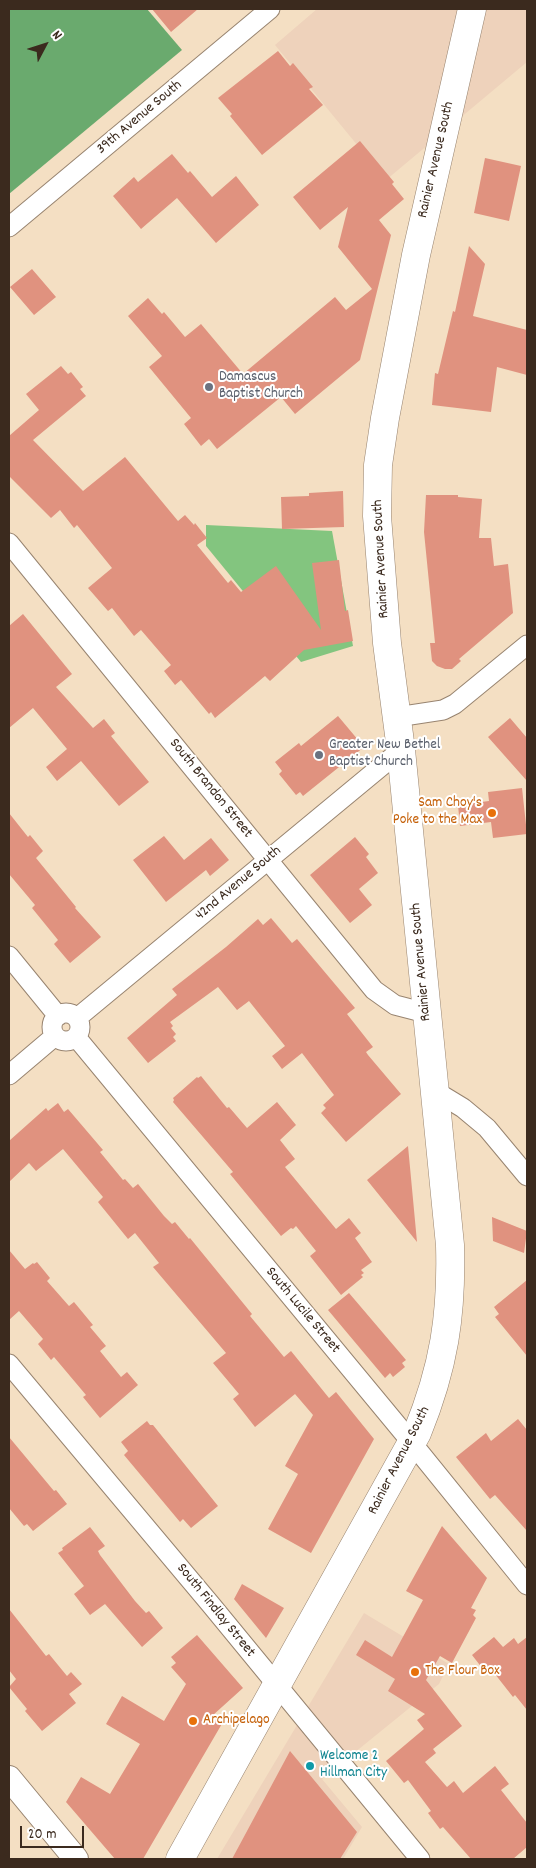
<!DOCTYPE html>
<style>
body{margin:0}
#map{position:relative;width:536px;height:1868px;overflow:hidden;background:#f4dfc3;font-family:Dekko,sans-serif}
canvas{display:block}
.frame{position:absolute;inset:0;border:10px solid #3b2a1e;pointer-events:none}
.north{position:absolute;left:20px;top:20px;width:50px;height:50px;-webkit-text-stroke:4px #fff;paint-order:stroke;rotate:50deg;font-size:14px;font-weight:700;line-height:20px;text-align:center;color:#3b2a1e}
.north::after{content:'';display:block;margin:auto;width:18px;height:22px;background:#3b2a1e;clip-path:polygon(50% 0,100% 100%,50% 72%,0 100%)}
.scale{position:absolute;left:20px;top:1826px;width:64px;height:22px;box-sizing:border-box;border:2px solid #3b2a1e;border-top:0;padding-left:6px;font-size:15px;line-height:18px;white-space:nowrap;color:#3b2a1e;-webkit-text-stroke:4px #fff;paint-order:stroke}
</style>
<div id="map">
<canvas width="536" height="1868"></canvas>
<div class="frame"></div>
<div class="north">N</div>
<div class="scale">20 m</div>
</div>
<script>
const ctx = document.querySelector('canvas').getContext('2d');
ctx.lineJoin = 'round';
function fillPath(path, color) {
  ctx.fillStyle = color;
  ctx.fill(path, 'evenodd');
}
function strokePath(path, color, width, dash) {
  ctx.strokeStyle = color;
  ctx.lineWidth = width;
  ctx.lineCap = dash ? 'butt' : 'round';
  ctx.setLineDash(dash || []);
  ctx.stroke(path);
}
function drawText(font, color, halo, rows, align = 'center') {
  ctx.font = font + ' Dekko,sans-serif';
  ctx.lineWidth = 4;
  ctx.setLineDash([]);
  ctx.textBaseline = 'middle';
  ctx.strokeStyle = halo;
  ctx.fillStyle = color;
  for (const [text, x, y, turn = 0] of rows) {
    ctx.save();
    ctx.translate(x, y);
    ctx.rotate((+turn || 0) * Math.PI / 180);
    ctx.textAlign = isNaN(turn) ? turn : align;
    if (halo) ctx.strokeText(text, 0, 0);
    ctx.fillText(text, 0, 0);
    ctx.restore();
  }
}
const built = new Path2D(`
 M317,9h210v53l-141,118 -111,-135z
 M364,1613l85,51 -10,20 -117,95 40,48 -19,32h-126z`);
const green = new Path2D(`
 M206,525l126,6 21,115 -52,16 -95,-116z`);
const forest = new Path2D(`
 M9,9h138l35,41 -173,144z`);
const building = new Path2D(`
 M152,9h46l-27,23z
 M278,51l12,15 3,-3 20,24 -4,2 14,16 -61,50 -32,-39 2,-2 -14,-16z
 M360,141l34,41 -2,2 12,15 -25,21 12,15 -31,125 -65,54 -14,-17 -64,52 -8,-10 -8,7 -17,-22 7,-6 -42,-51 13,-11 -34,-40 20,-18 14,16 2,-2 21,25 16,-13 42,50 92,-77 11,13 26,-21 -34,-42 10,-40 -28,23 -27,-33z
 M172,154l16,19 2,-2 22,26 24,-21 23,29 -43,38 -39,-45 -36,31 -28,-33 21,-19 4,5z
 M485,158l36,8 -12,55 -35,-8z
 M469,246l16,18 -12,52 54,14v45l-30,-8 -6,45 -59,-7 3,-32 3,1 15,-63 2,1z
 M32,269l24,28 -22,18 -24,-28z
 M61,366l7,8 3,-2 12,15 -3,2 6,7 -53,44 50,51 42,-34 53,64 7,-6 9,10 1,-2 12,15 -10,7 31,38 3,-3 10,12 35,-26 45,64 -9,-67 27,-3 6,51 3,-1 5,31 -49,9 -34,31 -5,-5 -50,42 -4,-6 -2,2 -28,-34 -6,5 -11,-14 7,-6 -30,-35 -7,6 -22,-28 -4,3 -20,-23 24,-20 -35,-43 -3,3 -14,-18 -9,8 -42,-42v-40l30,-26 -13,-16z
 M343,491l1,36 -62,2 -1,-32 28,-1v-3z
 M426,495h32v2l24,2 -3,39h12l3,28 14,-2 5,49 -54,46 2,2 -9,8h-7l-8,-3 -5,-5 -2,-18h5l-11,-111z
 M23,614l49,60 -16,13 37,41 11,-9 11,14 -4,3 38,46 -30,24 -38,-45 -24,20 -11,-14 21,-18 -34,-41 -24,20v-102z
 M338,716l26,31 -61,49 -3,-4 -4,3 -17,-21 3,-3 -7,-9 24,-19 2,3z
 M510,718l17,20v43l-39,-44z
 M522,788l5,46 -34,4 -2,-16 -31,4 -2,-21 31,-4 -1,-9z
 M9,813l19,24 2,-2 13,16 -7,7 40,49 -1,1 26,29 -31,26 -16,-19 4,-4 -26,-32 3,-3 -26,-31z
 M164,836l20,24 27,-22 18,22 -19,16 -4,-6 -40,32 -33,-42z
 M355,837l14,17 -3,3 12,16 -19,16 13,16 -22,18 -40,-48z
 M271,918l21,25 5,-4 58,69 -8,6 26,33 -7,5 2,3 33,39 -55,48 -25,-29 5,-5 -3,-3 11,-10 -32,-42 -20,16 -10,-13 13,-10 -36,-45 -12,9 -19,-23 -48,35 3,4 -2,2 5,6 -3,3 3,4 -28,22 -21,-25 50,-43 -5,-6 54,-42 32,-28 5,6z
 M201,1076l26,32 2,-1 18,21 30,-26 19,23 -16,15 15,19 -10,8 51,62 13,-11 12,15 -6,5 17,24 -11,8 3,3 -3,2 2,2 -22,18 -31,-39 6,-5 -20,-25 -3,3 -2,-1 -10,8 -51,-62 3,-2 -60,-70 1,-2 -1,-2 24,-21 1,1z
 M58,1103l6,9 4,-3 35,41 -3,2 23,28 2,-1 8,9 5,-4 26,32 8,8 3,-2 14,17 1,-1 62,76 -2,2 34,41 7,-6 38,47 7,-6 38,47 -63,114 -43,-24 30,-55 -13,-8 28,-51 -18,-21 -40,33 -22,-28 6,-5 -26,-31 13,-10 -73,-86 6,-4 -24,-30 -7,6 -30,-37 5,-5 -40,-48 -27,22 -7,-8 -20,19v-41l37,-33 2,3z
 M408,1146l9,96 -50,-62z
 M492,1217l35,14 -3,22 -31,-12z
 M9,1250l16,19 8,-6 1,1 3,-2 13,16 -3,3 22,25 5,-4 19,23 -3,2 16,19 -6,5 21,26 6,-5 11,13 -38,33 -17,-21 3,-2 -32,-38 -3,3 -13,-16 5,-5 -24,-28 -10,9z
 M527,1280v76l-32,-39 4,-3 -5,-7z
 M349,1293l57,67 -4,3 3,4 -12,10 -3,-4 -5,5 -57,-68z
 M518,1419l9,11v101l-32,-36 -5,4 -34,-42 30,-24 5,8z
 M147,1421l3,4h3l65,81 -27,22 -8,-9 -3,3 -56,-67 4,-4 -7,-9z
 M9,1437l45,54 2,-1 11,14 -34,27 -6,-7 -3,2 -15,-18z
 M442,1526l45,52 -16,30 5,2 -3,5 3,3 -24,45 -12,-7 -14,24 36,46 -29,23 3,4 -11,9 22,25 7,-6 9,12 32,-27 14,18 -8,6 26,33v24l-14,12h-42l-28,-32 -3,2 -12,-16 3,-2 -23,-31 -4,3 -18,-22 38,-32 -7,-9 8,-6 -37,-23 7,-12 -39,-24 9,-15 27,17 31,-57 -17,-9z
 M90,1527l15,19 -7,5 2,4 35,46 11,12 3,-2 14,17 -21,19 -37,-43 -15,11 -16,-21 10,-8 -26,-33 5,-3 -1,-2z
 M242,1584l42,24 -18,30 -32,-39z
 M9,1609l37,47 3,-2 18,22 4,-4 11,12 -13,10 7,9 -34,28 -17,-20 2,-2 -18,-22 7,-8 -7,-9z
 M197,1635l46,53 -31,28 11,6 -80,137h-28l-49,-57 15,-25 29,17 30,-50 -34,-20 16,-28 42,25 22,-37 -15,-17 5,-4 -5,-6z
 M494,1637l9,10 11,-9 4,6 9,-7v73l-12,-15 -2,2 -22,-28 -5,4 -14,-18z
 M290,1751l67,81 -17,27h-108z`);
const minor = new Path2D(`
 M9,227l261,-218
 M9,543l365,447 21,15 31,8
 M397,717l46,-7 12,-6 72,-59
 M9,956l49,60
 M52 1027a14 14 0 1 1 28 0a14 14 0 1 1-28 0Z
 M77,1018l324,-268
 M76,1037l336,406 115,142
 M9,1075l46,-39
 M435,1091l28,17 24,20 40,48
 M9,1364l203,242 208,253`);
const tertiary = new Path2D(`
 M9,1778l67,81`);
const primary = new Path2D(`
 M180,1859l237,-426c27,-66 35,-118 33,-188l-49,-495 -14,-107 -10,-127 1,-51 7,-47 31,-163 56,-246`);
const markers = [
 [209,387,5,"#6b7280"],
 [319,755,5,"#6b7280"],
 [492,813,5,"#e8710a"],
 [415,1672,5,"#e8710a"],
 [193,1721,5,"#e8710a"],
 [310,1766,5,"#0f9aa8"]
];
const streetNames = [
 ["39th Avenue South",140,118,-40],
 ["Rainier Avenue South",437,160,-77],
 ["Rainier Avenue South",382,559,-93],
 ["South Brandon Street",210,789,51],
 ["42nd Avenue South",239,884,-40],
 ["Rainier Avenue South",422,962,-95],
 ["South Lucile Street",302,1311,50],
 ["Rainier Avenue South",400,1461,-63],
 ["South Findlay Street",215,1611,51]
];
const worshipNames = [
 ["Damascus",219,378],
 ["Baptist Church",219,395],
 ["Greater New Bethel",329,746],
 ["Baptist Church",329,763]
];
const foodNames = [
 ["Sam Choy's",482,804,"right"],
 ["Poke to the Max",482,821,"right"],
 ["The Flour Box",425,1672],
 ["Archipelago",203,1721]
];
const cultureNames = [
 ["Welcome 2",320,1757],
 ["Hillman City",320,1774]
];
fillPath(built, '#eed2bb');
fillPath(green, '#83c57f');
fillPath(forest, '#6aaa6e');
fillPath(building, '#e0927f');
strokePath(minor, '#988470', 21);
strokePath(tertiary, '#988470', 26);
strokePath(primary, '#988470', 29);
strokePath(minor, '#fff', 19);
strokePath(tertiary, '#fff', 24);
strokePath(primary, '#fff', 28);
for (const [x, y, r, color] of markers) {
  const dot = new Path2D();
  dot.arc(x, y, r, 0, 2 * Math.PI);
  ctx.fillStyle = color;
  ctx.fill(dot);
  strokePath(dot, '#fff', 2);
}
drawText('15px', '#3b2a1e', '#fff', streetNames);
drawText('15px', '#5b616d', '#fff', worshipNames, 'left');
drawText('15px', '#c56008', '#fff', foodNames, 'left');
drawText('15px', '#0d838f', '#fff', cultureNames, 'left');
</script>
